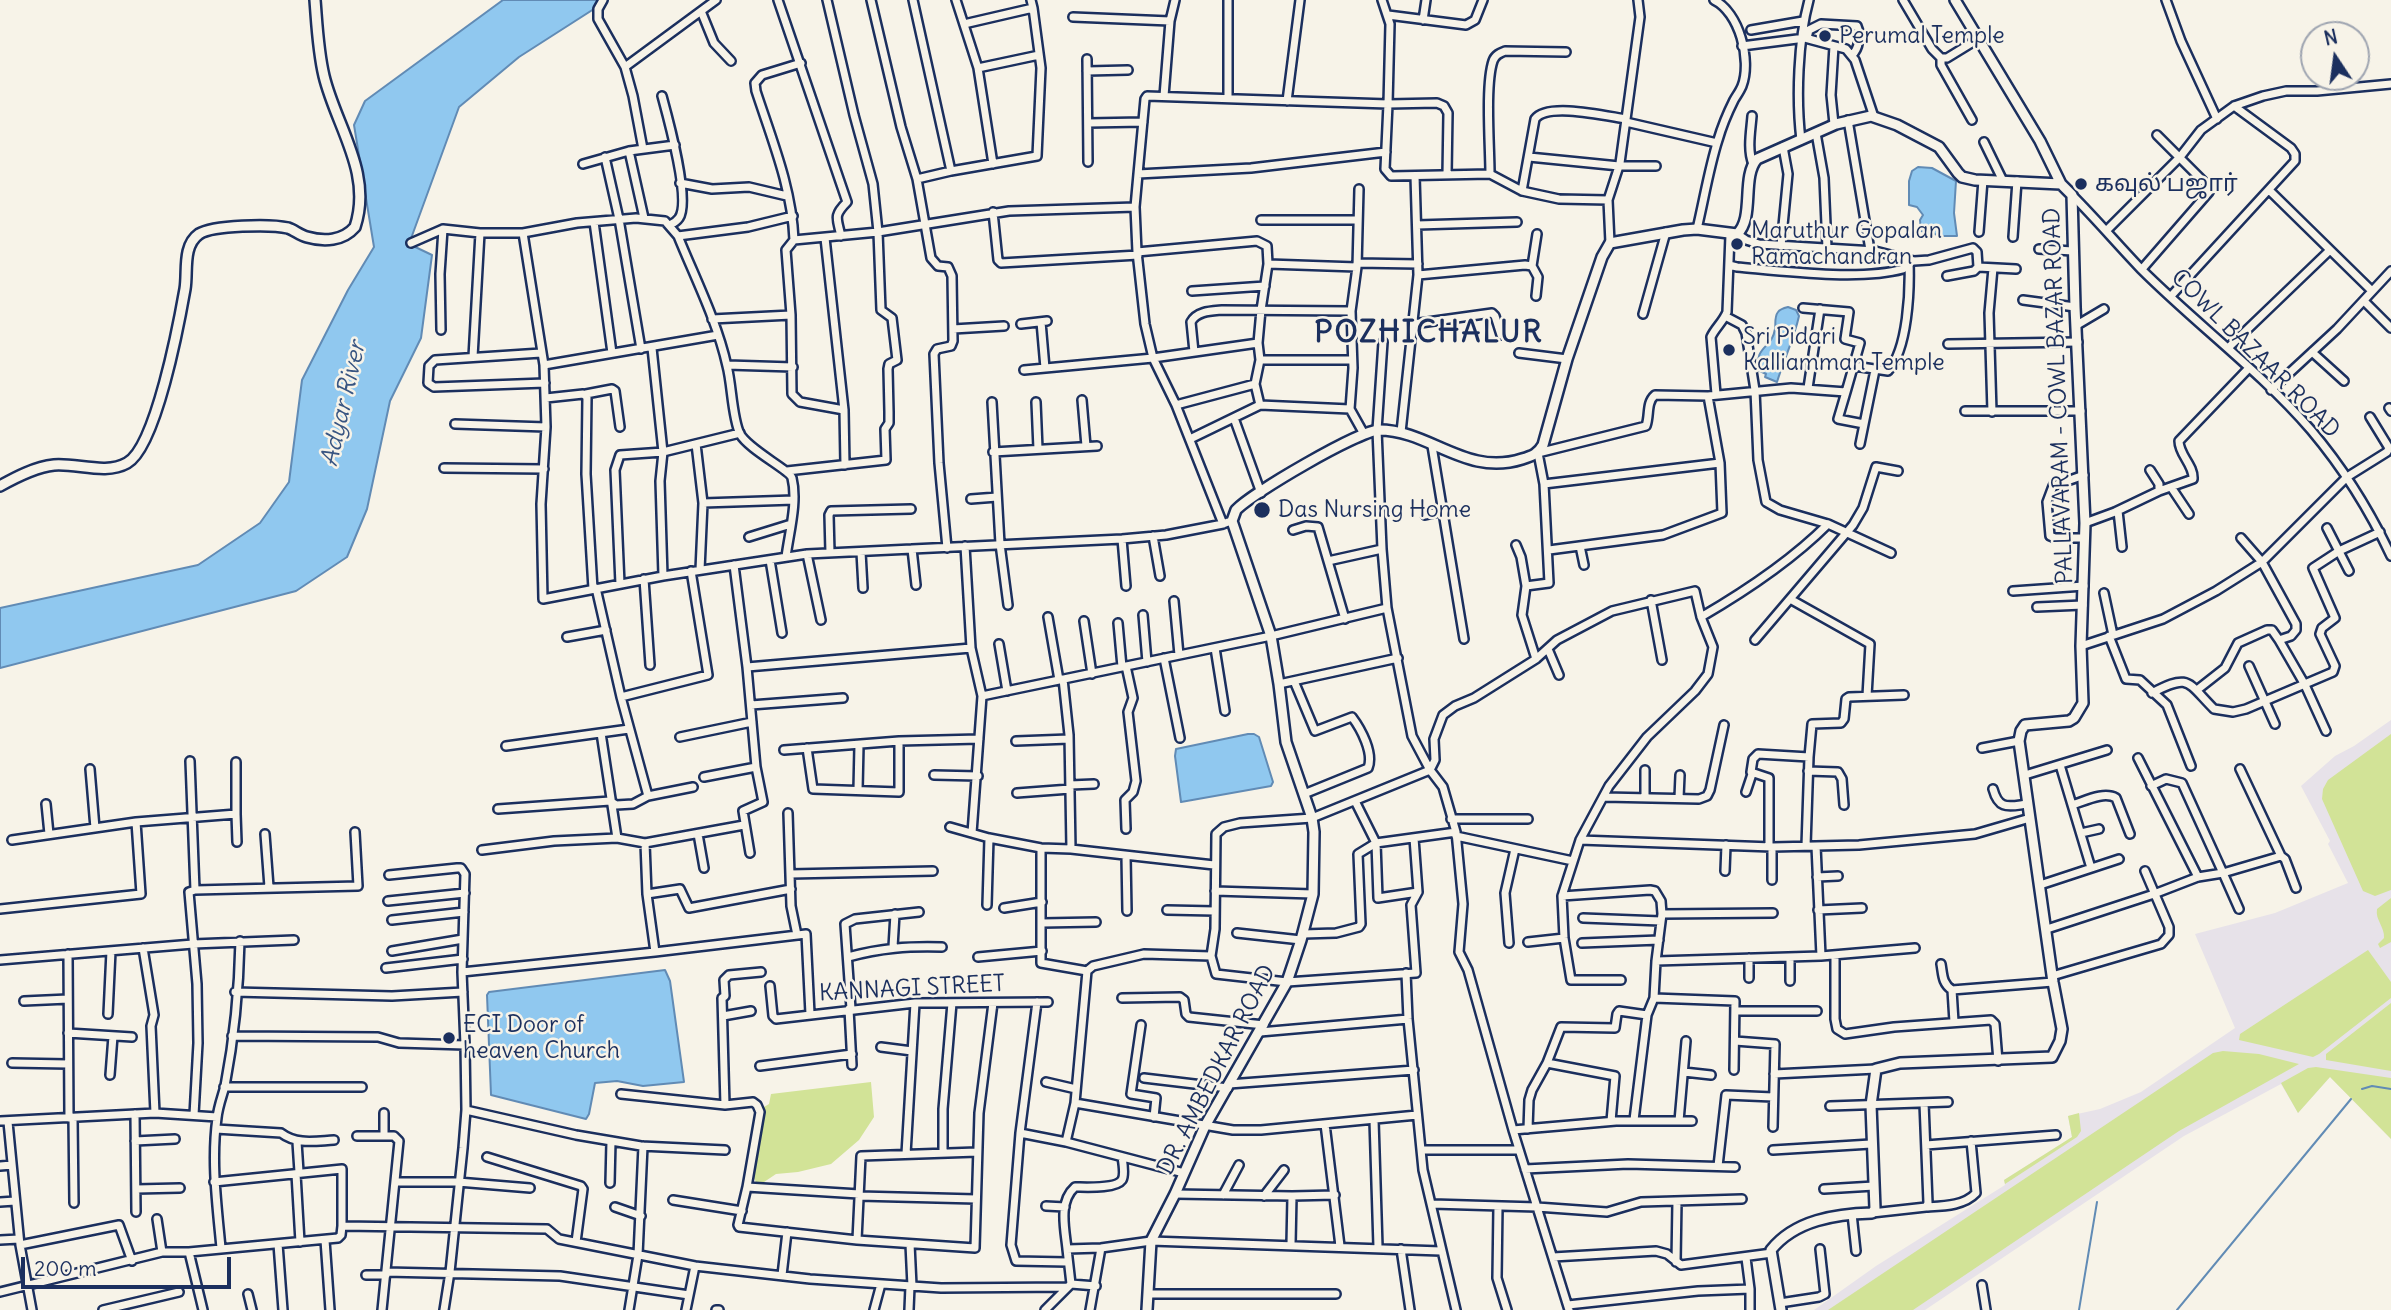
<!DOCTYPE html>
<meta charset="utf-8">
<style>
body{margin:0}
#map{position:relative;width:2391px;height:1310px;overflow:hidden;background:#f7f3e8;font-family:Delius,sans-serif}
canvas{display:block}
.north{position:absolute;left:2300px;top:21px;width:70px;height:70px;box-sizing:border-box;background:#f7f3e8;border:2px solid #9fa5b1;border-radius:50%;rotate:347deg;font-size:19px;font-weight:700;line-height:28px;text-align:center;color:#1b2f5e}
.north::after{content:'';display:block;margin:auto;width:24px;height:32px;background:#1b2f5e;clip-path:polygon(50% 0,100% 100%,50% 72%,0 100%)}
.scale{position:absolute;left:21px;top:1257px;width:210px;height:32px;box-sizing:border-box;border:4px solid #1b2f5e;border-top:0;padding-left:9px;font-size:21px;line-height:24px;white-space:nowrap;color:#1b2f5e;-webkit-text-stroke:5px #f7f3e8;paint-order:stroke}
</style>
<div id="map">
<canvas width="2391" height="1310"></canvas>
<div class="north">N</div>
<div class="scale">200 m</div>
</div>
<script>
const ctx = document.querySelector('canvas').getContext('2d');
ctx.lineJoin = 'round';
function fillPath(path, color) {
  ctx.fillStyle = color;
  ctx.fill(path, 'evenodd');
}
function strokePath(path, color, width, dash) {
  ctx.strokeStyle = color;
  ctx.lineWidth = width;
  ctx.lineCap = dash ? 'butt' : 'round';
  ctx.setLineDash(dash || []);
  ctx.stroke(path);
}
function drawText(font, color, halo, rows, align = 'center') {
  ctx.font = font + ' Delius,"Noto Sans Tamil",sans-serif';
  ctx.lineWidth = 5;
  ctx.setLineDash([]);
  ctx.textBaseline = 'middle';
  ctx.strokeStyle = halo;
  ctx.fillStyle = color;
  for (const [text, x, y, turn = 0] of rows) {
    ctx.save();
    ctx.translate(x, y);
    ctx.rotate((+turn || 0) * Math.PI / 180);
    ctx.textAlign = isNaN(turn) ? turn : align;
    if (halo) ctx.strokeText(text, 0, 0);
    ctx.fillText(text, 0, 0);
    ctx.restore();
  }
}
const built = new Path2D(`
 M2391,720v419l-61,-62 -32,36 -17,-29 -97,52 -259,174h-111l62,-44 129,-81 -1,-5 68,-43 -4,-21 32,-7 41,-17 94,-64 -40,-94 80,-21 73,-30 -20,-39 2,-3 -29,-55 34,-30 19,-10z`);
const green = new Path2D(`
 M2391,734v156l-16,6 -12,-5 -41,-92 1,-10 5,-9z
 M2391,898v44l-11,6 -2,-4 6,-6c1,-11 -9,-18 -7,-29z
 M2368,950l23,32v16l-72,56 -6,3 -74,-17 1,-6z
 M2391,1003v68l-65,-11v-6z
 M2223,1051l36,3 40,10 -120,67 -266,179h-85l385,-257z
 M2316,1067l75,11v61l-61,-62 -32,36 -17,-30 27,-15z
 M871,1082l3,35 -15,23 -28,24 -33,8 -22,2 -15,10 -5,-2 -4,-8 9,-39 2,-22 1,-6 5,-3 2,-10z
 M2079,1113l2,18 -4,6 -72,47 -1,-4 68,-43 -4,-21z`);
const water = new Path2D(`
 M503,0h105l-89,57 -60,50 -50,137 23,11 -11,83 -31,63 -23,108 -20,48 -51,34 -296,77v-60l198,-43 62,-42 29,-41 13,-102 46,-90 26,-43 -20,-122 11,-24z
 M1918,167l14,1 24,13 -2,32 3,23h-14l-22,-5 -1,-11 3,-5 -6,-8 -8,-2v-24l3,-10z
 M1788,307l8,3 3,6c-5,23 -15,43 -22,66l-12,-5 1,-3 -8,-4c-3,-25 14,-21 17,-41 1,-5 -1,-12 3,-17 2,-3 6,-4 10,-5z
 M1248,734h6l5,3 14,45 -2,4 -90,16 -6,-46 1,-7z
 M665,970l5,11 14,101 -41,4 -26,-5 -22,2 -6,31 -3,5 -95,-24 -4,-100 2,-3z`);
const stream = new Path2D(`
 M2362,1089l10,-3 19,3
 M2079,1310l18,-108
 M2177,1310l174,-211`);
const minor = new Path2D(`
 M603,0l-5,9v10l27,48 8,29 10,53
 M778,0l69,202c-14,14 -10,16 -6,34
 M871,0l30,127 16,52 14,79 7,8 10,1 4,9 1,65 -2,5 -14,3 -3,5 5,109 8,85
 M913,0l38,171
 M956,0l22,68 15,96
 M1382,0l8,24 -2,80 49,-1 7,3 4,7 -1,62
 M1903,0l29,49 9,9h6l31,-19
 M2166,0l15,41 36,78
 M701,11l13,32 17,18
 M1388,15l78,10 9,-5 8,-20
 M1073,17l97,4
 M1423,20l3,-20
 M964,24l69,-16 -2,-8
 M1751,30l52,-9
 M1807,38l2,-8 12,-6 36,2c4,8 2,23 -5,29
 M1742,46l63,-8 41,11 9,11 19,57
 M1941,58v7l31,55
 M1087,59l1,103
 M625,67l91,-67
 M978,68l61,-13
 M1087,71l41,-1
 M662,96c6,22 29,105 17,122 -2,3 -5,5 -9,7
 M1164,96l6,-75 5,-21
 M1228,98v-98
 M1287,101l13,-101
 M1752,116c-1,14 -5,34 1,48
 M1848,120l22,130
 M1626,122l91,21
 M1088,123l55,-1
 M1834,124l-3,-29 3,-49
 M1816,133l8,45 3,70
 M1801,140c-5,-41 -3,-100 8,-140
 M1984,142l19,39
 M629,151l15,67
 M605,157l14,62 22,130
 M1529,157l90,9h37
 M583,164l46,-13 46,-6
 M1138,174l7,-75 2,-3 241,8 -3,65 6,7 99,-2 32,17 37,8 49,1
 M1490,174c0,-27 -5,-89 3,-113 2,-6 7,-8 12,-10l61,1
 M917,179l34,-8 86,-15 4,-88 -8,-60
 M680,183l32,6 37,-2 38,9
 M1359,189l-2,78 -6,44 2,57 -3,41 14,25
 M2269,190l103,101
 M1522,191l13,-72c12,-17 71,-3 91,0
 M2072,195c24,24 46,50 69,74 55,55 119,102 170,161 32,38 59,81 80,126
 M993,212l5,48 3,3 137,-8
 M1261,220h97
 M594,222l18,131
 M1417,225l100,-3
 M1697,229c7,-29 12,-61 21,-89 4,-14 10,-28 16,-40 3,-5 6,-9 8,-14 10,-26 -3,-74 -28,-86
 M2106,231l74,-74 21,-27 33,-24 29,-10 23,-5h31l74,-7
 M1979,232l4,-52
 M523,233l21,132 2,62 -5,77 2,95 120,-23 144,-22 315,-15 44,-4 57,-11
 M1737,234l9,6 13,4 116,7 39,10 15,-1 44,-12 4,4 1,15
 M678,236l70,-9 45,-11
 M2013,237l4,-56
 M825,238l19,172 1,55
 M794,240c-2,-52 -22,-100 -38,-149l-1,-8 7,-8 39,-12
 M411,243l32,-14 37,4h43l54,-10 59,-5 29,3 13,15c17,42 39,85 49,130 5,18 5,52 13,68 9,16 50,36 52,44 6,24 -3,55 -6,79
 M1610,243l-2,-43 12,-37 20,-146 -2,-17
 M1781,246l7,-72 -5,-27
 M2039,249l34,2
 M1137,252l120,-11 10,5 1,18 -7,46 -3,33 2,17 -5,24 5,21
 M1357,263l61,1
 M1268,264l89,3
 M1729,265l8,2c45,4 123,14 166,2l6,-8
 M1532,266l5,-32
 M1978,267l38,2
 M2142,269l67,-77v-5l-52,-52
 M1418,275l107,-10 7,1 6,11 -2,19
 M1947,276l27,-5 4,-4
 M1192,291l73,-5
 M2171,296l124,-135v-7l-4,-6 -57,-42
 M2023,300l52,7
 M2364,301l27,27
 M1643,314l23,-82
 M1725,316l17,9 4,8 9,57 3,70 8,42 14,8 48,14 63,29
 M712,319l79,-4
 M1041,322l4,46
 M1021,324l26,-3
 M1413,324l79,-11 3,3 6,19
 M2077,325l27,-16
 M953,329l51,-3
 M441,330l-1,-56 3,-45
 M1383,342l-6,88 5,119 5,59 25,128 18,34 13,17 13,45 7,72 -4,48 9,18 45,160 56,180
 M1948,344l130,-2
 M652,348l11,104 -3,29 3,95
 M2228,348l101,-97
 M1194,352l-3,-30c6,-11 20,-11 31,-12l129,1
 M2312,352l32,29
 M541,353l-106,7 -6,6 -1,17 6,4 111,-4
 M1519,353l48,6
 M473,357l7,-124
 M1260,360h92
 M544,365l174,-30
 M727,365l66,2
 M1854,366l34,5c20,-22 22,-81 21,-109
 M1024,370l129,-12 105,-15
 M1808,388l12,-79
 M2271,390l66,-61 54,-58
 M1846,392l-8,27 26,5
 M586,394l26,-5 3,2 5,36
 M1716,394l-5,-57c4,-9 12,-15 16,-25l3,-77
 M546,398l37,-4 4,3 -1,77 7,115
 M1082,400l4,46
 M992,402l8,142 8,61
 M1036,402l2,47
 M1176,405l79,-21
 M2389,408l2,3
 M844,410l-44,-8 -8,-8 -1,-79 -5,-65 8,-10 84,-8 131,-21 126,-4
 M1965,411h116
 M1992,412l-3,-99 4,-45
 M1234,418l27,75
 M455,424l91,3
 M1401,432l17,-157 -3,-99
 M1190,439l70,-34 90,4
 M696,444l7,59 -3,67
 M1860,444l15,-74
 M1432,446l32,193
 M993,452l104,-6
 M1720,463l-176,21 -6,-31 108,-27c4,-11 0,-23 9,-31l53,1 83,-8 55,4 14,-49 -15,-4 4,-27 -46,-4
 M444,468l100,1
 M787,471l99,-11 -1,-31 4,-6v-11l-1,-43 1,-5 8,-4 -5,-42 -11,-8 -3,-78 -5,-48 -19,-69 -27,-115
 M2084,475l-31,11 -6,16 3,34 5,2h29
 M2171,487l18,27
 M2159,491l34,-12c1,-14 -14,-24 -14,-38l70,-73
 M971,499l26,-2
 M703,503l91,-3
 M2118,511l4,36
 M1425,515l19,-4
 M1228,522l-5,2 -47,-119 -23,-47 -8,-34 -8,-72 -2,-45 3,-33 113,-6 135,-16
 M2085,523l30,-11 44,-21v-7l-9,-14
 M2327,528l22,43
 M1293,530l13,-4 12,1 27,92
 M1153,536l7,40
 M749,537l42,-13
 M1122,539l4,47
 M1516,545l5,12 5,29 -4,29 14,44
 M965,546l6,102 11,48 -10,137
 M1580,546l4,19
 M912,549l4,36
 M1549,550l114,-15 59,-22 -2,-50 -12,-67
 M861,552l2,36
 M830,553l-1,-38 2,-4 80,-2
 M807,554l14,66
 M770,560l12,73
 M1328,561l54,-12
 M734,565l13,102
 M644,579l6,86
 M620,584l-5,-114 5,-15 43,-3 77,-19
 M1526,586l23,-3 -5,-99
 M596,588l25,109 27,99
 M2013,591l71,-5
 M2104,593l9,42
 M1790,599l80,45 -3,52
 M1651,600l11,60
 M1174,601l5,54
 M2037,607l46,-2
 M1143,615l4,47
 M1048,617l11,63
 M1701,617c43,-25 92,-58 127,-93
 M1084,621l8,53
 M1118,623l4,44
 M2109,636l17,43 14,1 27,25 24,61
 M567,637l39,-7
 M1755,640l98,-115 10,-17 13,-41 22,4
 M2279,640l26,45 21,46
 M999,644l8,47
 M2081,646l82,-27 53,-28 46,-29 85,-85 40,-25 2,-4 -19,-31
 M1215,648l10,63
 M1548,649l11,26
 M1164,658l16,80
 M2249,666l26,58
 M1063,679l6,56 2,114
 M1294,681l21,50 37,-14c9,12 22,36 16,51l-64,26
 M1279,684l119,-26
 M2197,690l28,-22 13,-25 29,-13h5l7,10 12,-4 5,-6v-6l-34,-62 -21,-24
 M2152,693c38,-20 35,-11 62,16l19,3 13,-3 87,-37 2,-6 -15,-32 2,-6 13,-10 -22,-50 26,-17 41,-19
 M982,696l289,-60 116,-28
 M621,697l87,-22 -17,-104
 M751,705l92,-7
 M601,733l16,105
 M680,737l72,-15
 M1016,741l53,-2
 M506,746l123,-17
 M807,748l6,41 86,3v-51
 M1982,748l37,-7
 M784,750l115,-9 80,-2
 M1809,757l3,-33 29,-1 3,-4 2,-20 3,-2 55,-2
 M2138,758l60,119
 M190,761l5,129
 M2060,765l31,103
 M90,769l5,59
 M2240,769l41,87
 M1645,770v27
 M1808,771l30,1 4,7 2,26
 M934,775l44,1
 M2025,775l82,-25
 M704,777l52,-10
 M1070,785l24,-1
 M1993,789c6,22 16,17 35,15
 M858,790l1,-45
 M1746,792l6,-18
 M1017,793l53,-4
 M1604,797l95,2 8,-3 3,-6 14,-65
 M1679,798l1,-23
 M1355,801l21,42 2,55 40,-6
 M46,804l3,30
 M2072,805c13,-4 32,-14 44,-7l14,36
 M498,809l112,-8 6,4 17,-1 15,-8 45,-9
 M788,813l3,93 6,29
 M236,814l1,28
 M1451,819h77
 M950,827l39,11 52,10 30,1 143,16
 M1126,829l-1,-29 8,-8 3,-11 -8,-69 5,-14 -7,-32
 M2081,833l18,-4
 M265,834l4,53
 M698,834l6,34
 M1456,836l117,25
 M1414,838l4,54 -7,13 5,68 -129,9 -71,-8 -5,-18 4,-27 1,-95 8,-7 16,-4 72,-5 118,-48 5,-10 -1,-21 9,-24 12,-9 19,-8 62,-39 21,-19 55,-29 83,-20 6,26 12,30 -5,27 -13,17 -48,46 -38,49 -29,54 -18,56 2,42 7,42h50
 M12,840l124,-18 100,-8v-52
 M1580,840l192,7 87,-2 116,-11 55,-16
 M645,843l2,51 8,58 151,-18 4,80
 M1816,846l5,110
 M1769,847v-69l-18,-6 2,-13 5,-5 51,3 -3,89
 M1772,847v33
 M1041,848v115l46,8
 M482,850l72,-9 63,-3 28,5 99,-18
 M750,853l-7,-42 20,-9 -7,-35 -9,-100 224,-19
 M1126,856l1,55
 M1725,871l1,-26
 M790,874l143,-3
 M1817,877l21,-1
 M2040,885l79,-26
 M1215,891l98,3
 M647,894l33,-5 9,19 102,-19
 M1562,896l88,-6 5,1 6,10 1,13 -6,47 -2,37 -7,17 -13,105
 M388,901l77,-8
 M987,905l2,-67
 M1004,908l38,-6
 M0,909l141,-15 -5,-72
 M2239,909l-16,-36 58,-17 4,3 11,29
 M1167,910l48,1
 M1818,910l44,-2
 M1662,914l111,-1
 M1583,918l78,3
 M392,920l72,-8
 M1042,923l54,-1
 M2047,929l107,-35 44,-17 25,-4 -41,-90 -16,-4 -15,7
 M1237,933l64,7
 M1303,934l33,-1 23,-6 2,-3 -3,-70 18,-11 80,-11
 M1528,942l36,-4
 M1509,943l-4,-50 10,-44
 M1582,943l77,-3
 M893,947l2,-33
 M143,948l11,67 -3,11 4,87
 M392,951l71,-12
 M68,954l1,164
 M1835,955v64l2,10 8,5 49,-7 97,-7 4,4 3,37
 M848,957c33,-9 60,-11 94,-10
 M978,957l64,-6
 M1790,957v24
 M0,960l193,-16 101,-4
 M1656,961l165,-5 94,-8
 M1941,964c2,11 1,19 11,26
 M386,968l77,-9
 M462,972l193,-20
 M1406,973l2,46 15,151 33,140
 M2052,976l109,-32 8,-9v-8l-24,-56
 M1749,978v-20
 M770,986l3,30 3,3 139,-16 133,-1
 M235,992l157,4 71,-4
 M1122,998l58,-1 4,3 2,14 3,3 75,8
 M1654,998l81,3 -1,69
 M24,1001l44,-2
 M1037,1002l-17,131 -9,112 5,16 51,1
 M849,1009l3,56
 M851,1009l-6,-85 10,-5 64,-7
 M1735,1011h82
 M108,1014l3,-63
 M723,1016l28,-5
 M1954,1022l-2,-32 101,-8
 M1141,1025l-10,69 25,4 -2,19
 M1260,1032l148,-13
 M68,1033l64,4
 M232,1036l146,1 21,6 66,2 -3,-73 3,-98 -4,-6h-4l-68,7
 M1735,1041l40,3 -2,83
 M881,1047l31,4
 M12,1063l56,1
 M1547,1063l68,13 -4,45
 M760,1066l92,-12
 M1684,1072l27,3
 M1774,1074l102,-5
 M110,1075l3,-39
 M1144,1078l84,10
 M1046,1082l30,7
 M1229,1084l185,-14
 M224,1087h138
 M621,1094l104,11 28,-3 4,3 3,7 -13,75
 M1075,1103l158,27h28l156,-15
 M725,1105l-3,-107 3,-2 -1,-16 5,-5 32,-3
 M1830,1106l118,-4
 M466,1110l110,25 65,11 84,4
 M135,1114l1,98
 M194,1115l4,-72 -1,-59 -8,-92 6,-2 163,-4 -3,-54
 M73,1118l1,85
 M1374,1120l4,127
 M0,1121l155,-8 62,4
 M1679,1121l7,-80
 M8,1122l12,123 12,65
 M1325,1124l15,122
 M216,1129l65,4c16,12 34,8 53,7
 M1528,1129l1,-29 3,-10 15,-27 14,-36 54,1 2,-14 2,-3 28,4
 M1513,1130l103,-9h76
 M1020,1133l46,9 118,31
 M384,1135v-22
 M357,1136h37l5,5 -17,169
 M135,1141l40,-2
 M297,1142l2,30
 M1066,1142l9,-39 12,-132 6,-5 51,-12 67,2
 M1926,1145l130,-10
 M1421,1150h98
 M1773,1150l98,-6
 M943,1153v-44l9,-106
 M906,1154l9,-151
 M487,1157l94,29 2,3 -7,53
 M0,1166l12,-1
 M1718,1166l8,-71 47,2
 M1525,1169l103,-5 107,3
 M296,1174l4,68
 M214,1182l128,-13v59
 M396,1182h62l72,6
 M610,1183l1,-42
 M136,1189l44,-1
 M1824,1189l50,-3
 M859,1194l-112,-7 -9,38 1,2 118,13 118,8 4,-135 14,-110
 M1175,1194l117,2 43,-1
 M1223,1195l16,-30
 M859,1196l117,3
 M1264,1196l20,-26
 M673,1200l69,11
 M0,1202l15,-1
 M1432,1204l105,3 70,5 34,-10 101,-3
 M1046,1206l19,1
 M1498,1206l-1,72 10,32
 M615,1207l26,9
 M1926,1207c17,-1 38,-1 50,-14l-5,-52
 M1872,1213l54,-6 2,-4 -4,-100
 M1852,1214l4,37
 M157,1219l5,33
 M0,1240l19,-1
 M325,1240l5,70
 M857,1240l4,-84 116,-4
 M278,1244l5,66
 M910,1244l2,42
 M1291,1244l1,-48
 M20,1245l99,-20 13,36
 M221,1248c-4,-43 -10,-87 -4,-130 1,-11 5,-21 8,-32 9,-47 14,-98 15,-145
 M1067,1249c-2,-20 -9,-47 8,-62 10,0 41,2 47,-7 3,-5 1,-17 0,-23
 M1401,1249l9,61
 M189,1252l14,58
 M1553,1257l103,-6 11,3 14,11 91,-12
 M1746,1258l4,31v21
 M1676,1262l1,-61
 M386,1272l174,4 129,19
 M366,1275h20
 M782,1275l5,-43
 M1071,1284l25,2
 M1982,1285l4,25
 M0,1292l162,-40h27l149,-14 3,-3 1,-9 205,3 12,10 136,27 115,13 131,9 127,-1 3,-3 -4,-35 34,-1 50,-7 290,10
 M248,1294l4,16
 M1148,1294h188
 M1780,1303l39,-6 6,-3 -5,-45
 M1568,1305l130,-14 52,-2
 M103,1310l76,-18
 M444,1310l6,-38 13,-124 3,-38 -1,-65
 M629,1310l9,-55 5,-109
 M686,1310l9,-44
 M716,1310h3
 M874,1310l7,-26
 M909,1310l1,-24
 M1045,1310l23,-23
 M1090,1310l11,-62`);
const tertiary = new Path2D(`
 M1955,0l85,141 21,43
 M0,486c16,-9 35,-19 54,-21 23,-2 52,10 73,-2 29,-16 52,-140 58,-174 3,-17 -3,-43 14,-55 14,-9 72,-10 89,-6 6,2 12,7 19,9 17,5 36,4 48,-10 18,-54 -19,-101 -31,-151 -6,-25 -7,-51 -9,-76
 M1147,1310l4,-69 24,-47 30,-68 82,-144 14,-42 12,-46 1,-62 -2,-14 -26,-76 -7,-58 -8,-48 -39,-115 4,-11c16,-17 122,-79 143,-80 51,0 87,47 143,29 10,-3 16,-5 21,-14l24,-86 35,-102 8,-14 73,-13 14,-1 40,5c18,-16 4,-57 20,-75l79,-35 35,-8 26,9 42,22 19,26 4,4 13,3 86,4 11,11 3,112 10,216 -4,123 2,57 -9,15 -5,3 -44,4 -4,6 -2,10 34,241 9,47 -2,12 -8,16 -152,6 -24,6 -5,36 4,104 -3,4c-36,1 -77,7 -101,37l10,60`);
const markers = [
 [1825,36,7,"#1b2f5e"],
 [2081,184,7,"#1b2f5e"],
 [1737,244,7,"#1b2f5e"],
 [1729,350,7,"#1b2f5e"],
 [1262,510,9,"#1b2f5e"],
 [449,1038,7,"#1b2f5e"]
];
const poiNames = [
 ["Perumal Temple",1839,36],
 ["கவுல் பஜார்",2095,184],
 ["Maruthur Gopalan",1751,231],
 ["Ramachandran",1751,257],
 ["Sri Pidari",1743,337],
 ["Kalliamman Temple",1743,363],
 ["Das Nursing Home",1278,510],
 ["ECI Door of",463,1025],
 ["heaven Church",463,1051]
];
const streetNames = [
 ["COWL BAZAAR ROAD",2255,354,45],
 ["PALLAVARAM - COWL BAZAR ROAD",2059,396,-92],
 ["KANNAGI STREET",912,989,-3],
 ["DR. AMBEDKAR ROAD",1217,1070,-63]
];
const waterNames = [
 ["Adyar River",344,404,-77]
];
const districtNames = [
 ["POZHICHALUR",1429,333]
];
fillPath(built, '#e7e2e9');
fillPath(green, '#d2e397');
fillPath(water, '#90c8ef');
strokePath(water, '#618bb5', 2);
strokePath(stream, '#618bb5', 2);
strokePath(minor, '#1b2f5e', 12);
strokePath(tertiary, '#1b2f5e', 14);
strokePath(minor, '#f7f3e8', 7);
strokePath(tertiary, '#f7f3e8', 9);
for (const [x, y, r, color] of markers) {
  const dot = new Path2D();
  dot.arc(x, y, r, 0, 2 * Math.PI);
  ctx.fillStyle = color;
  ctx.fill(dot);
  strokePath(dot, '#f7f3e8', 2.5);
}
drawText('23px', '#1b2f5e', '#f7f3e8', poiNames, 'left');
drawText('23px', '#1b2f5e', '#f7f3e8', streetNames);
drawText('italic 24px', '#385582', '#f7f3e8', waterNames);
ctx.letterSpacing = '2px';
drawText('bold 30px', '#1b2f5e', '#f7f3e8', districtNames);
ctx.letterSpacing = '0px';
</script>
